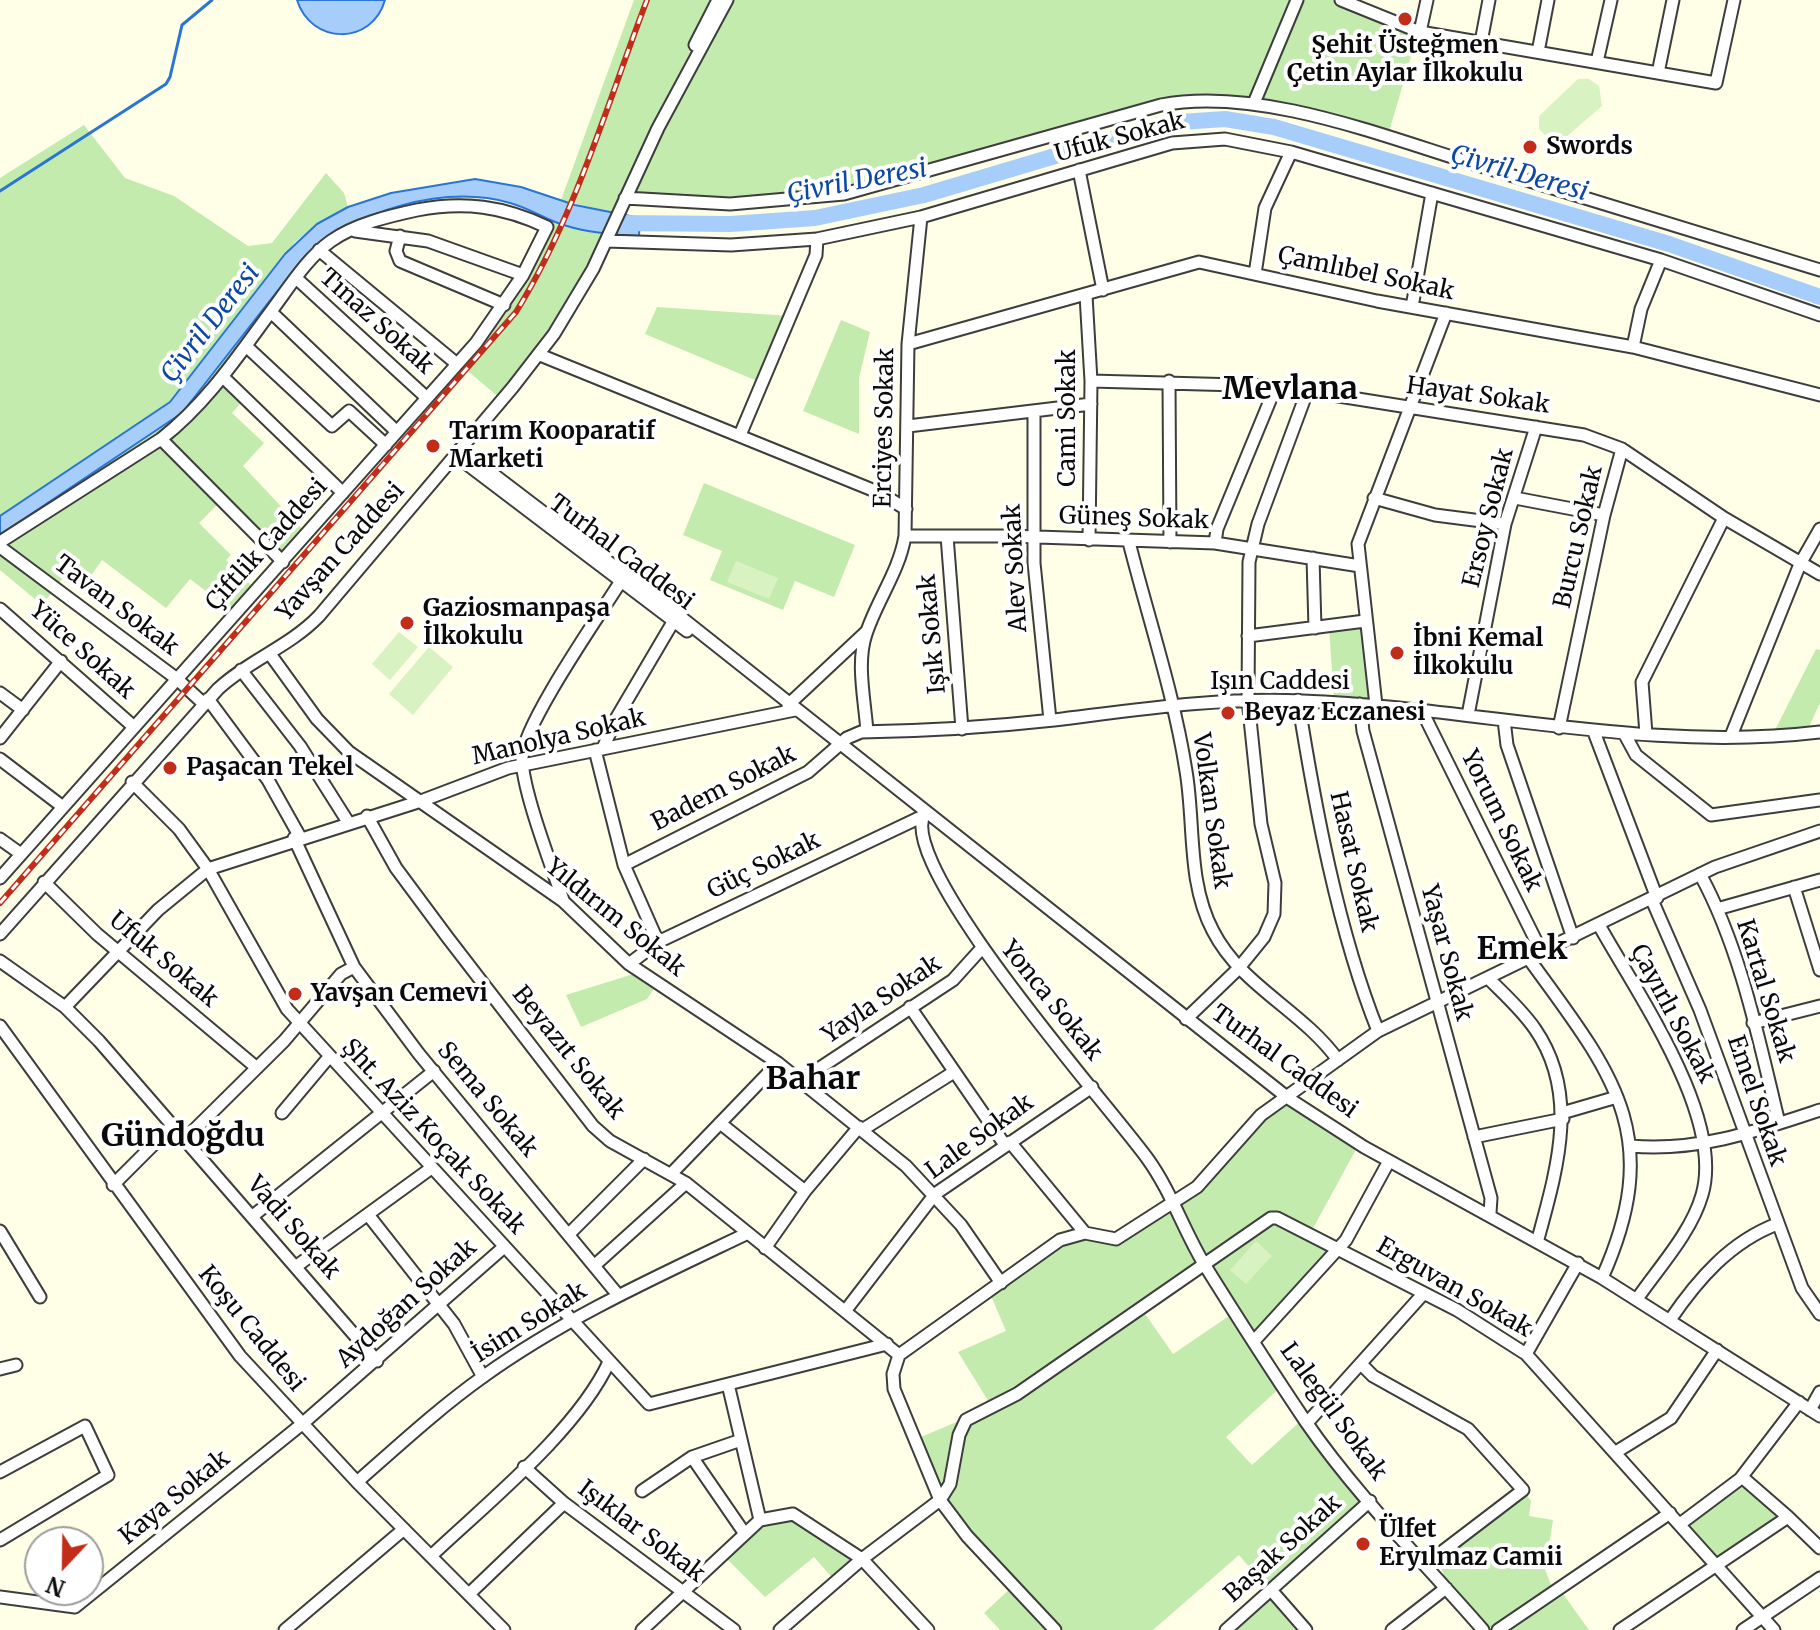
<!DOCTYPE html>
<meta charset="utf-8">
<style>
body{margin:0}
#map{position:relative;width:1820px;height:1630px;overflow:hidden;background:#fffee7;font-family:Merriweather,serif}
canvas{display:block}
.north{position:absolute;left:24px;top:1526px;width:80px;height:80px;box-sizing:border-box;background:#fff;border:2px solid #9d9d9d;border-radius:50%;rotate:202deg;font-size:22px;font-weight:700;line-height:32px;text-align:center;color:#0a0a0a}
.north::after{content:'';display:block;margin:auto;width:28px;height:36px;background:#c22d1a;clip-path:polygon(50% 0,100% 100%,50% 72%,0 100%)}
</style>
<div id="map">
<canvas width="1820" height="1630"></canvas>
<div class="north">N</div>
</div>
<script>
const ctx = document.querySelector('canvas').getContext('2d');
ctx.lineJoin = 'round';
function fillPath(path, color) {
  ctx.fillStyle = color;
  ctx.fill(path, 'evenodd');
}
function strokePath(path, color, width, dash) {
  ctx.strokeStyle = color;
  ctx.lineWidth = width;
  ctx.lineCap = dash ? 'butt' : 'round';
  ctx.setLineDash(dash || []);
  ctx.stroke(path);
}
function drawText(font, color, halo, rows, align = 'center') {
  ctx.font = font + ' Merriweather,serif';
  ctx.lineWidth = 8;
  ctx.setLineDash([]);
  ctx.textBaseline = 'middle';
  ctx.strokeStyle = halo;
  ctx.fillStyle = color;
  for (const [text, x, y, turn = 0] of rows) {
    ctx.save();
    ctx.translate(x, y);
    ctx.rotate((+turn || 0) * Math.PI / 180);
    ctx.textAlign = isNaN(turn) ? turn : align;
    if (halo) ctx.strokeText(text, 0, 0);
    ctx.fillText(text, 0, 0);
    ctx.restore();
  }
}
const green = new Path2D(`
 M634,0h707l77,32 -31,107 -104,-30 -80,-10 -288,78 -142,26 -148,-5 -7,16 -57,-14z
 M84,125l41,53 49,18 74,50 24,-3 54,-70 18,20 4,14 -31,17 -22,18 -125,160 -170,114v-338z
 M458,197c60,2 94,30 151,37l-16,35 -91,131 -39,-33 47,-59 42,-79 -83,-24 -116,24 -34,21 -95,127 21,21 -13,15 32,30 -21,23 64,68 -24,28 -61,-62 -23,23 32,32 -5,5 31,31 -21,23 -46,-35 -24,29 -64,-48 -12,17 -17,-12 -31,40 -42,-35v-35l182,-122 122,-156 21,-18 32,-17 38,-13z
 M657,307l133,9 -28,67 -117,-49z
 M841,320l29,12 -11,46v56l-56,-23z
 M704,483l151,62 -21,52 -39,-16 -12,29 -73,-30 12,-29 -39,-16z
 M1365,621l11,84 -42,-3 -5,-76z
 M1816,649l4,1v53l-14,30 -34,3z
 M640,972l17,12 -10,15 -66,28 -15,-32z
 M1288,1098l71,46 -48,88 28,15 -84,94 28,44 -57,52 26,28 52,-47 66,83 -99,89 35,40h-82l43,-42 -28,-33 -86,75h-153l-16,-17 29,-27 -67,-75 -32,-71 78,-33 -34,-55 48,-21 -17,-40 79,-55 41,4 88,-54 41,-48zM1205,1264l30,48 -62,42 -32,-46z
 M1742,1477l46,40 -71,48 -37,-41z
 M1523,1490l8,11 -2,15 24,4 -4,26 -11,5 15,39 5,-3 31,43h-96l-48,-52 -7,-18z
 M793,1514l69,45 -26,23 -22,-25 -49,40 -43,-43 38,-34z`);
const pitch = new Path2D(`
 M1578,79h11l10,7 3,20 -36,31 -18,1 -9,-9v-13z
 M736,561l42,17 -9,21 -42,-17z
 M399,632l19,15 -28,33 -18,-16z
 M429,647l24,20 -40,48 -24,-21z
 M1256,1241l16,15 -26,28 -16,-14z`);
const water = new Path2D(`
 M297,0h88c-13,46 -74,45 -88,0z
 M475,179l46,8 54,18 65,13 -1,18c-24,-1 -49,-3 -72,-10 -20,-5 -37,-18 -57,-23 -66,-19 -157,8 -206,54l-122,156 -182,122v-19l170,-114 115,-148 32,-30 31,-17 43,-14z`);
const stream = new Path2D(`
 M0,191l166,-107 4,-7 12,-52 30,-25`);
const river = new Path2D(`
 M618,223l112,1 85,-6 109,-23 242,-72 59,-4 49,8 395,117 151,53`);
const minor = new Path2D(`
 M1341,0l79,32 296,51 18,-83
 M1420,32l7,-32
 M1481,42l8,-42
 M695,45l23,-45
 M1538,52l10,-52
 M1597,62l14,-62
 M1658,73l15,-73
 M1254,103l43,-103
 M1079,170l24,120
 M625,198l105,6 114,-10 317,-89c100,-19 226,33 323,62 112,34 224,68 336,103
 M355,231l73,10 95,34
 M400,236l-4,15 4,10 104,44
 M606,241l125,4 86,-6 104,-22 251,-74 53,-4 66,13 370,108 159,55
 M319,250l138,114
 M1255,274l10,-66 26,-56
 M296,278l131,120
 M1086,295l5,86 -2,159
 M1412,307l20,-114
 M271,312l126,120
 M908,344l291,-82 178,39 256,46 187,48
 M246,346l86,80 17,-15 37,34
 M1633,347l8,-38 20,-49
 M540,355l340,138 26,16
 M223,377l120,116
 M1091,381l185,5 308,49 38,14 102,69 96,56
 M1169,381l1,161
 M1034,413v150l16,157
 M908,426l183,-22
 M740,435l76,-180 1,-16
 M161,439l122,123
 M460,449l218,166 610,483 76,49 238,131 218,138
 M455,455l232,176
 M1374,498l61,17 70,9
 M1515,498l89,17
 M905,536h103l207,7 145,23
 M947,536l15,193
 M0,542l161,-103c46,-36 77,-83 111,-129 18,-24 35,-52 59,-69 24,-17 58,-25 86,-31 47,-9 86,-4 130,17l-24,48 -47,68 -476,535
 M1129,542c19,75 45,152 57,229 9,53 1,111 27,160 28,55 89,79 125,129
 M1215,543l2,-14 59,-143
 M0,547l177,132 27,25
 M1313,558l2,70
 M0,609l134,118
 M1248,636l117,-15
 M270,654l47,65 32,33 214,149 66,63 149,99 128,103 55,59 40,58
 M241,670l59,76 48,76
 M0,693l23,17
 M208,699l60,81 32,57
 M1298,700c17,107 40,231 80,331
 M1360,704l3,27 128,467 -1,15
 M788,705l78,-73
 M1376,705l-18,-161 88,-231
 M1421,709l121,244
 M1468,715l37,-191 31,-97
 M1504,720l3,25 66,193
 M1559,728l45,-213 18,-66
 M867,732c-2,-31 -11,-69 -1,-98 11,-34 33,-62 39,-98l3,-192 13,-127
 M1594,732l63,166
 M1624,733l12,22 75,60 109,-15
 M1646,734l-4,-52 82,-164
 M1731,736l69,-172 20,-35
 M0,738l61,-77
 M603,748l14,-31 56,-95
 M595,750l29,115 34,77
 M0,759l63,48
 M132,782l47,47 29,40 79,140 362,395 238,-60
 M925,813c-32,50 186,295 222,345 24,33 36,71 57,106 33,53 67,106 102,158 51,74 118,140 177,208
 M367,816l29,52 52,70 145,188 17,15 76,42 213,172
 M294,838l60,129 65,87 199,241
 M0,839l21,15
 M624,865l184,-93 39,-34 14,-6c65,-1 129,-5 193,-12 82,-10 165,-23 248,-19 173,6 344,52 518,31
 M1700,874c41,75 59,167 79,249
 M44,882l53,52 160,134
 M1794,887l26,83
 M563,900c-11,-33 -41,-110 -41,-142 0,-32 79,-145 99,-177
 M1652,900l48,110 102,278 18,26
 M1717,909l103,-29
 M1599,925c37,67 126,192 103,270 -11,38 -43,72 -65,104
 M0,934l218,-245c31,-29 71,-42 101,-73l194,-229 41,-53 39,-65 65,-141 69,-128
 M1529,959c84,115 137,176 73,319
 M0,961l65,46 34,34 278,320
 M629,964l29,-22 265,-126
 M1488,978c16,16 34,32 47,51 45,65 22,140 3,210
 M65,1007l93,-97 50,-41 213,-68 87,-33 287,-58
 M910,1007l95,138
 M1186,1019l52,-50 26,-32 10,-23 1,-31 -14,-59 -13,-124 1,-138 9,-38 49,-132
 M1753,1023l67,-17
 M0,1026l240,330 117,126 147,148
 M800,1081l153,-101 28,-31
 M282,1113l47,-56
 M1562,1113l55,-16
 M720,1123l85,68
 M862,1130l92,-58
 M1474,1137l89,-18
 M184,1140l100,-99 57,-67 13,-7
 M1010,1142l75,91 31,6 81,-52 64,-72 117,-84 337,-164 105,-36
 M1631,1146c66,6 126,-15 189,-36
 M671,1174l107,-111
 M113,1185l59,-59
 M254,1215l180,-144
 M369,1216l85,108 29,53
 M0,1231l40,66
 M570,1233l74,-74
 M765,1248l40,-57 54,-64
 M298,1265l132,-96
 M595,1265l91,-82
 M846,1310l89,-116 157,-107
 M1670,1320c28,-41 60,-78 107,-96
 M1254,1341l92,-101 43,-79
 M1526,1354l52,-91
 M1361,1364l12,12 95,53 55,61 -97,74
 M0,1369l16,-4
 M728,1384l32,136
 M1810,1410l10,-18
 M1307,1423l117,-130
 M1616,1452l55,-34 46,-68
 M692,1457l53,77
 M524,1467l40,36 170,127
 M0,1472l85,-46 23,49 -108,65
 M1742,1477l46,40
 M357,1482c41,-36 82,-74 127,-106 81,-58 172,-99 262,-142
 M642,1491l50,-34 49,-17
 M1680,1524l60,-45 59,-77
 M431,1556c56,-53 146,-125 178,-194
 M1271,1590l35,40
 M469,1594l95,-91
 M0,1597l75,10 227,-183 202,-177
 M285,1630l119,-101
 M642,1630l118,-110 33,-6 69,45 66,71
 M780,1630l82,-71 78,-59 10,-16 9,-49 7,-15 51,-26 254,-176h6l180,92 69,44 248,276
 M1055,1630l-88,-94 -27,-36 -46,-111 -1,-15 6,-19 161,-115 25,-7
 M1226,1630l144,-129
 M1392,1630l54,-42
 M1498,1630l172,-117
 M1620,1630l168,-113 32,31
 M1743,1630l77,-52`);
const rail = new Path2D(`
 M0,903l516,-591c59,-95 91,-208 131,-312`);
const markers = [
 [1405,19,8,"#c22d1a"],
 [1530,147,8,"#c22d1a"],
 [433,446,8,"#c22d1a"],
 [407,623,8,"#c22d1a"],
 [1397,653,8,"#c22d1a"],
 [1228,713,8,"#c22d1a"],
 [170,768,8,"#c22d1a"],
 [295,994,8,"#c22d1a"],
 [1363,1544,8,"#c22d1a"]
];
const poiNames = [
 ["Şehit Üsteğmen",1405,46,"center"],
 ["Çetin Aylar İlkokulu",1405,74,"center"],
 ["Swords",1546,147],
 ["Tarım Kooparatif",449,432],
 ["Marketi",449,460],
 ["Gaziosmanpaşa",423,609],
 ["İlkokulu",423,637],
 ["İbni Kemal",1413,639],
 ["İlkokulu",1413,667],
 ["Beyaz Eczanesi",1244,713],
 ["Paşacan Tekel",186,768],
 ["Yavşan Cemevi",311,994],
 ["Ülfet",1379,1530],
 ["Eryılmaz Camii",1379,1558]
];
const streetNames = [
 ["Ufuk Sokak",1120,138,-15],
 ["Çamlıbel Sokak",1366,274,12],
 ["Tınaz Sokak",376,322,42],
 ["Hayat Sokak",1478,396,8],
 ["Cami Sokak",1068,418,-90],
 ["Erciyes Sokak",885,428,-89],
 ["Ersoy Sokak",1489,518,-76],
 ["Güneş Sokak",1134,519,2],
 ["Burcu Sokak",1579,537,-77],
 ["Çiftlik Caddesi",267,545,-48],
 ["Yavşan Caddesi",341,552,-48],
 ["Turhal Caddesi",621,553,37],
 ["Alev Sokak",1016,568,-93],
 ["Tavan Sokak",116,606,37],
 ["Işık Sokak",933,634,-95],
 ["Yüce Sokak",82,651,42],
 ["Işın Caddesi",1280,682],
 ["Manolya Sokak",559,738,-13],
 ["Badem Sokak",724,789,-27],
 ["Volkan Sokak",1211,811,82],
 ["Yorum Sokak",1501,821,64],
 ["Hasat Sokak",1353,862,77],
 ["Güç Sokak",764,866,-26],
 ["Yıldırım Sokak",615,918,39],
 ["Yaşar Sokak",1446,953,75],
 ["Ufuk Sokak",163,960,40],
 ["Kartal Sokak",1765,991,73],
 ["Yayla Sokak",882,1000,-34],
 ["Yonca Sokak",1051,1001,51],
 ["Çayırlı Sokak",1672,1014,62],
 ["Beyazıt Sokak",568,1053,51],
 ["Turhal Caddesi",1284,1062,36],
 ["Sema Sokak",487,1100,50],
 ["Emel Sokak",1756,1101,71],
 ["Şht. Aziz Koçak Sokak",433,1137,47],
 ["Lale Sokak",980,1137,-36],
 ["Vadi Sokak",293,1228,49],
 ["Erguvan Sokak",1454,1288,30],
 ["Aydoğan Sokak",407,1304,-42],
 ["İsim Sokak",530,1323,-32],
 ["Koşu Caddesi",251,1329,51],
 ["Lalegül Sokak",1333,1412,54],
 ["Kaya Sokak",175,1498,-39],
 ["Işıklar Sokak",641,1532,37],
 ["Başak Sokak",1283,1549,-42]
];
const waterNames = [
 ["Çivril Deresi",1519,174,16],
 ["Çivril Deresi",857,182,-11],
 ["Çivril Deresi",211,324,-52]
];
const districtNames = [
 ["Mevlana",1290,390],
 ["Emek",1522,950],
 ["Bahar",813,1080],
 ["Gündoğdu",183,1137]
];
fillPath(green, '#c4ebae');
fillPath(pitch, '#d9f2c1');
fillPath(water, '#a7cefb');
strokePath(water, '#2975d7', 2);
strokePath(stream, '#2975d7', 3);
strokePath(river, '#a7cefb', 16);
strokePath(minor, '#3d3d3d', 15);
strokePath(minor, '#fff', 11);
strokePath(rail, '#c22d1a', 6);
strokePath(rail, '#fff', 3, [9]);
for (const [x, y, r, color] of markers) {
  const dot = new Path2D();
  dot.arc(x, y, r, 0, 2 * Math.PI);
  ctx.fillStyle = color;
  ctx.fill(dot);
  strokePath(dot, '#fff', 3);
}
drawText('bold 24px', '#0a0a0a', '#fff', poiNames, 'left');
drawText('24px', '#0a0a0a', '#fff', streetNames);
drawText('italic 26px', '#0c48a2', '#fff', waterNames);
drawText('bold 32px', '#0a0a0a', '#fff', districtNames);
</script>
